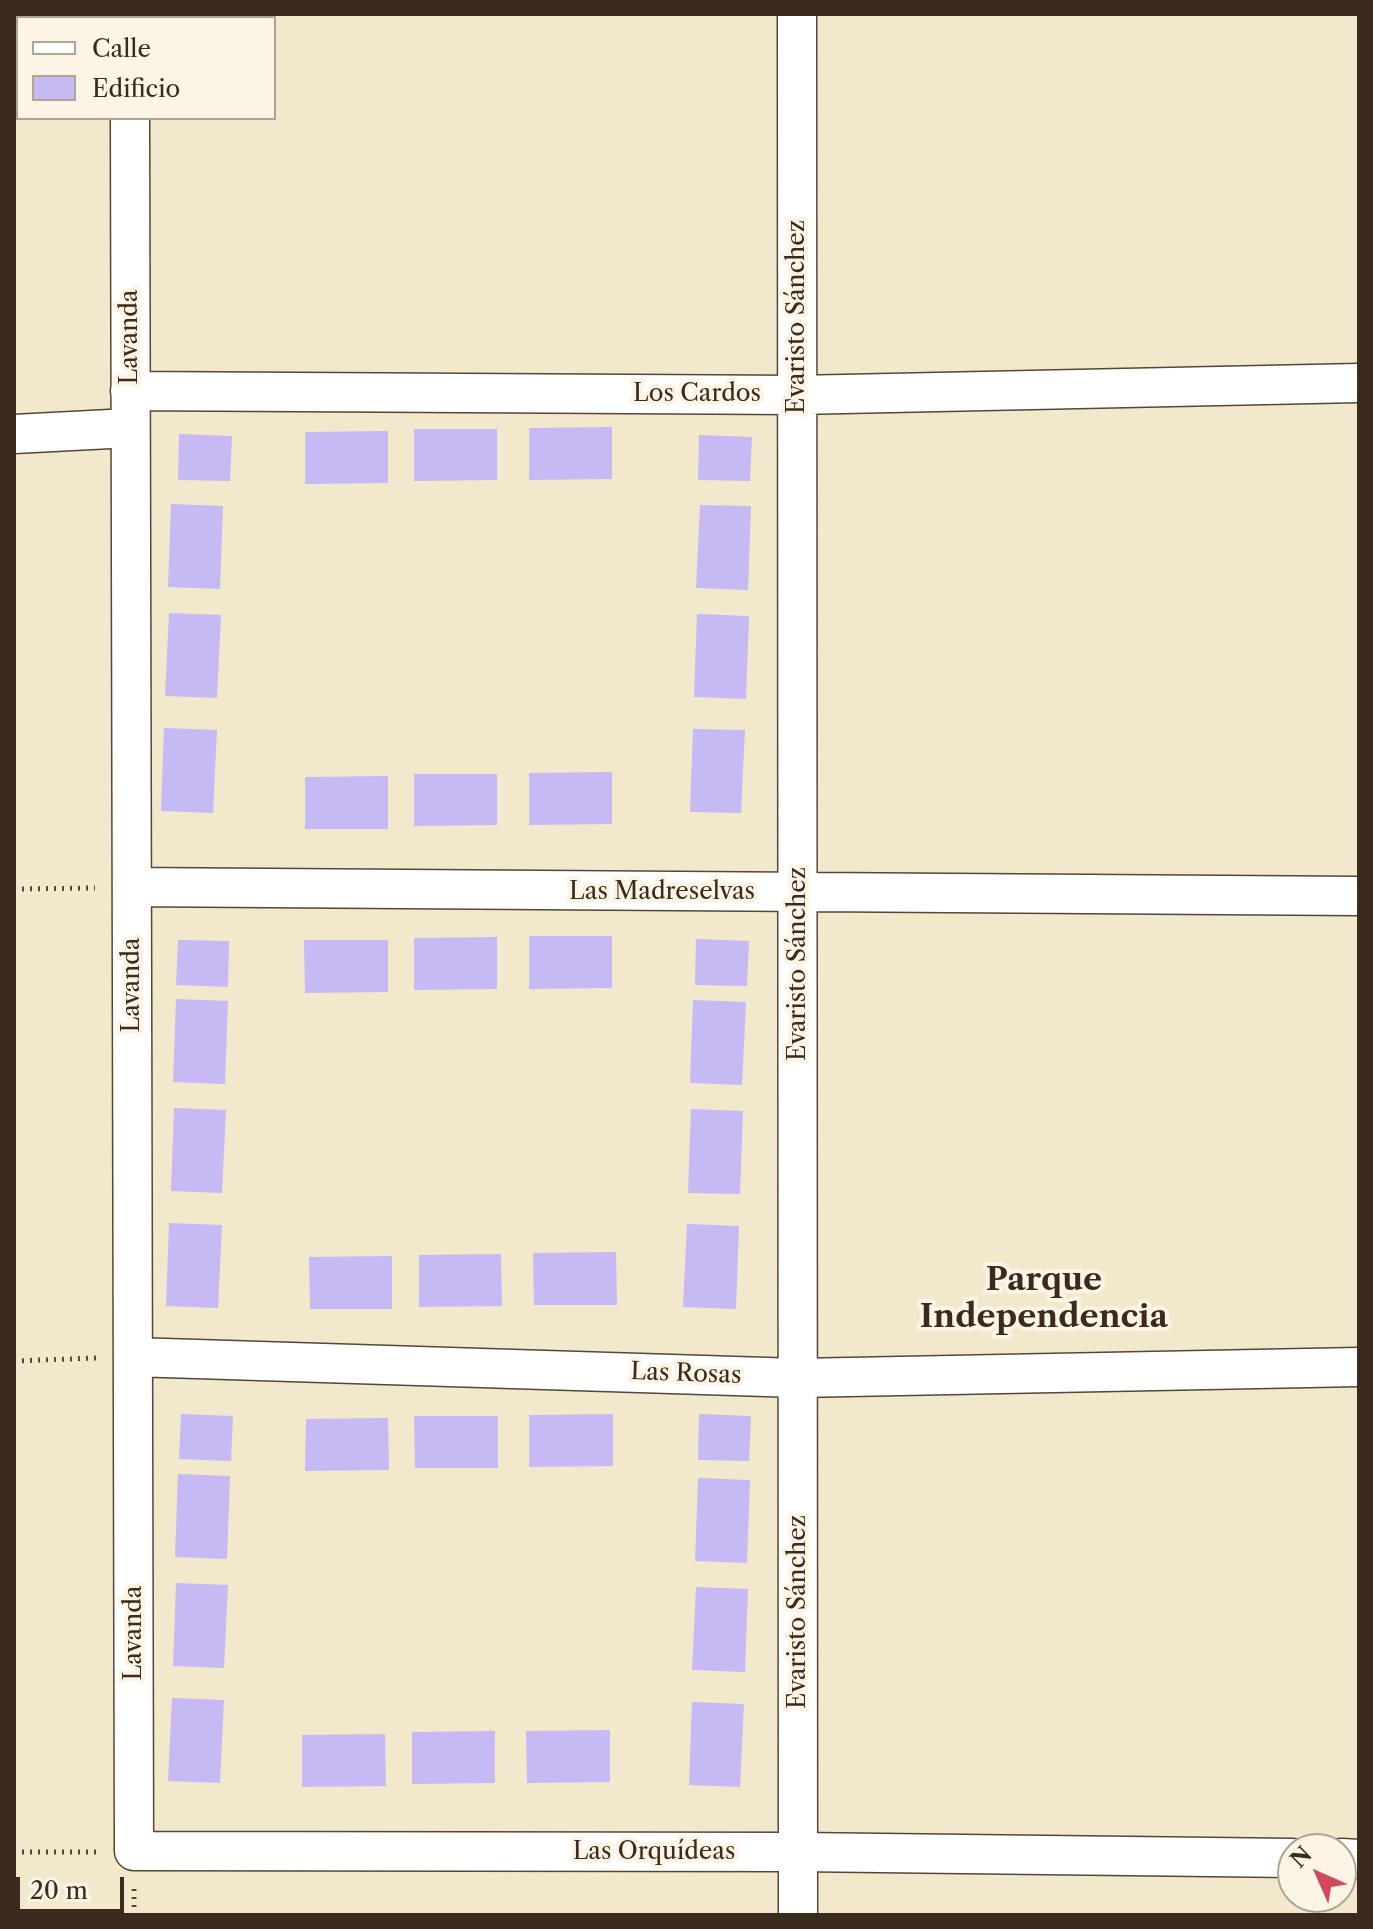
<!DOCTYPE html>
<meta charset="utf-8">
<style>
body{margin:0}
#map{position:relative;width:1373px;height:1929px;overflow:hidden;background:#f2e8cb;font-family:"Libre Caslon Text",serif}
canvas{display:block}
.frame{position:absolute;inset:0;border:16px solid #3b2a1e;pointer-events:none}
.legend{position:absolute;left:16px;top:16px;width:260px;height:104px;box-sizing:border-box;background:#fcf5e5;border:2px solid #afa495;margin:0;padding:10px 14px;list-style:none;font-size:24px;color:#3b2a1e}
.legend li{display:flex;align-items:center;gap:16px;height:40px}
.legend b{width:40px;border:2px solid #afa495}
.north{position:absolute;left:1277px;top:1833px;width:80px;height:80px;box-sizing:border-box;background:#fcf5e5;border:2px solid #afa495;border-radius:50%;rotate:315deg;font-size:22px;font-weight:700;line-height:32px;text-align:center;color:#3b2a1e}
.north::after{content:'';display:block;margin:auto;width:28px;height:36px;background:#d1495b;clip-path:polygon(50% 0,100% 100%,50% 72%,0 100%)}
.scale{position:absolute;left:16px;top:1877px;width:108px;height:36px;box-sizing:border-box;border:4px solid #3b2a1e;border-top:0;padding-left:10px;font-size:24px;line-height:28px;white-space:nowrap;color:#3b2a1e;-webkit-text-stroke:6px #fcf5e5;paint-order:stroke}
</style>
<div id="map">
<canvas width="1373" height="1929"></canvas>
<div class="frame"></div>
<ul class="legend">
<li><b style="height:10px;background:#fff"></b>Calle</li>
<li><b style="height:22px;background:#c6b9f4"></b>Edificio</li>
</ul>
<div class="north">N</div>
<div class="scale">20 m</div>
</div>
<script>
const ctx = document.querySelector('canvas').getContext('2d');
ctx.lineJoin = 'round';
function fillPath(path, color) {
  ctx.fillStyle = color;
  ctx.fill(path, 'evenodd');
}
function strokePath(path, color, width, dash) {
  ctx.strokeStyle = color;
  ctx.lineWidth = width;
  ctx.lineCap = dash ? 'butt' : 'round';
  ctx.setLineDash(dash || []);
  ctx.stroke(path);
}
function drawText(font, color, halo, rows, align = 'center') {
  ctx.font = font + ' "Libre Caslon Text",serif';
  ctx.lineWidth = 8;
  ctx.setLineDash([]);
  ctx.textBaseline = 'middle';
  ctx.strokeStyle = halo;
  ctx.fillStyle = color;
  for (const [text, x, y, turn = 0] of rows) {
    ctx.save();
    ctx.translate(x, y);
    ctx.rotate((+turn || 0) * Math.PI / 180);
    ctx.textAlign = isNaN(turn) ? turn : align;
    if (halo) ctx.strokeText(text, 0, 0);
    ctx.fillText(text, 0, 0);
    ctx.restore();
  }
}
const building = new Path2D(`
 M612,427v52l-83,1v-52z
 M414,429h83v51l-83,1z
 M388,431v52l-83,1v-52z
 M179,434l53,2 -2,45 -52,-1z
 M699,435l53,2 -2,44 -52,-1z
 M171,504l52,2 -3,83 -52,-2z
 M700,505l51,1 -3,84 -52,-2z
 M169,613l52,2 -4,83 -52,-2z
 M697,614l52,2 -3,83 -52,-2z
 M164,728l53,2 -4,83 -52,-2z
 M693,729l52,1 -4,83 -51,-1z
 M612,772v52l-83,1v-52z
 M414,774h83v51l-83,1z
 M388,776v53h-83v-52z
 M529,936h83v52l-83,1z
 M497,937v52l-83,1v-52z
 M696,939l53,2 -2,45 -52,-1z
 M178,940l51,1 -1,46 -52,-2z
 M304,940h84v52l-83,1z
 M176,999l52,2 -3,83 -52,-2z
 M693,1000l53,2 -4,83 -52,-2z
 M174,1108l52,2 -4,83 -51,-2z
 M691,1109l52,2 -3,83 -52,-1z
 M169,1223l53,2 -4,83 -52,-2z
 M687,1224l52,2 -3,83 -53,-2z
 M616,1252l1,53h-83l-1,-52z
 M501,1254l1,52 -83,1v-52z
 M392,1256v53h-82l-1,-52z
 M181,1414l52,2 -2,45 -52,-2z
 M613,1414v52l-84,1v-52z
 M699,1414l52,2 -2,45 -51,-1z
 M414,1416h84v52h-83z
 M388,1418l1,52 -84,1 1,-52z
 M178,1474l52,2 -3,83 -52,-2z
 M698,1478l52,2 -3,83 -52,-2z
 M176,1583l52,2 -4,83 -51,-2z
 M696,1587l52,2 -3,83 -53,-2z
 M172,1698l52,2 -4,83 -52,-2z
 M692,1702l52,2 -4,83 -51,-2z
 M610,1730v52l-83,1 -1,-52z
 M495,1731v52l-83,1v-52z
 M385,1734l1,52 -84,1v-52z`);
const path = new Path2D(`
 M14,889l81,-1
 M14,1361l82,-3
 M14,1852h83
 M134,1915v-27`);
const minor = new Path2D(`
 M129,14v4
 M797,14l1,1901
 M130,118l4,1733 664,1 495,6
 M130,391l667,4 562,-12
 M14,434l116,-6
 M132,887l1227,9
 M133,1357l665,21 561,-11
 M1341,1858l18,1`);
const streetNames = [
 ["Evaristo Sánchez",797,317,-90],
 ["Lavanda",130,337,-90],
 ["Los Cardos",697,394],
 ["Las Madreselvas",662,892],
 ["Evaristo Sánchez",798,964,-90],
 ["Lavanda",132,985,-90],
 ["Las Rosas",686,1374,2],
 ["Evaristo Sánchez",798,1612,-90],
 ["Lavanda",134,1633,-90],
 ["Las Orquídeas",654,1852]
];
const districtNames = [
 ["Parque",1044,1281],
 ["Independencia",1044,1318]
];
fillPath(building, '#c6b9f4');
strokePath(minor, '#564638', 41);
strokePath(path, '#564638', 5, [2, 6]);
strokePath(minor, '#fff', 38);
drawText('24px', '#3b2a1e', '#fcf5e5', streetNames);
drawText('bold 32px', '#3b2a1e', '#fcf5e5', districtNames);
</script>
